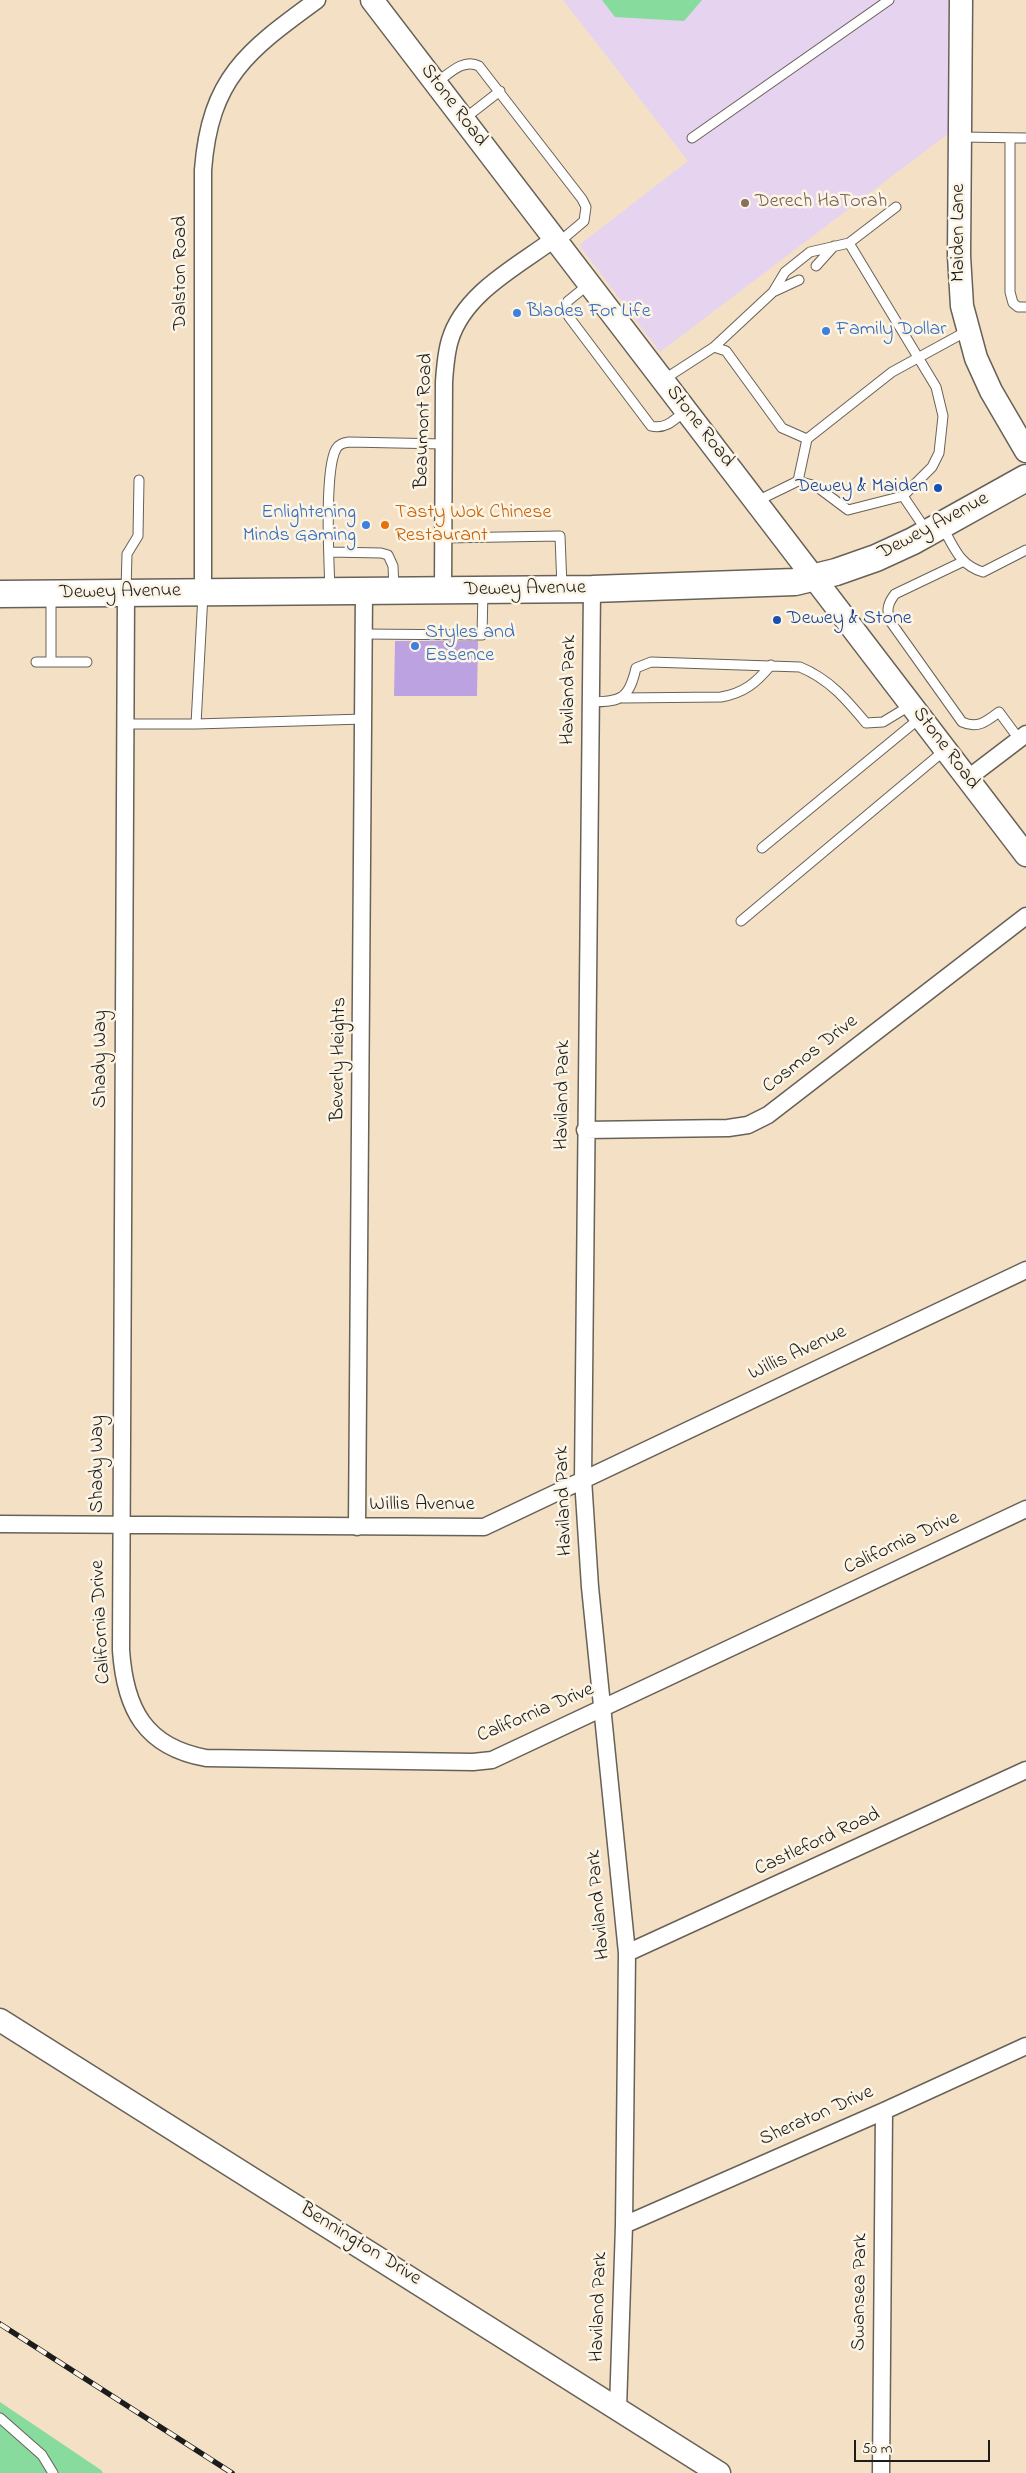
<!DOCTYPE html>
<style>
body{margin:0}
#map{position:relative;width:1026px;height:2473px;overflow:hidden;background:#f4e1c5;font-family:"Indie Flower",sans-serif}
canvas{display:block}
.scale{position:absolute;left:854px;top:2440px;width:136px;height:22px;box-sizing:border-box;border:2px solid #1c1c1c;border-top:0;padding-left:6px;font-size:15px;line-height:18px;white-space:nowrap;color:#1c1c1c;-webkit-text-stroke:4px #fcf5e5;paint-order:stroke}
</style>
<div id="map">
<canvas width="1026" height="2473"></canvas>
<div class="scale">50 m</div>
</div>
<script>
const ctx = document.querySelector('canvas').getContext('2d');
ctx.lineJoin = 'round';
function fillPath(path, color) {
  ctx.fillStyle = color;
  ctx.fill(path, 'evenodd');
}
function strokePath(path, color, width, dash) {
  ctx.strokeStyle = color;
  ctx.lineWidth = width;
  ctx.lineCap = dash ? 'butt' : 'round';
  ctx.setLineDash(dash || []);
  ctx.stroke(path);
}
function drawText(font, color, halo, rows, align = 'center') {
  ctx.font = font + ' "Indie Flower",sans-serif';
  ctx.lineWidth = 5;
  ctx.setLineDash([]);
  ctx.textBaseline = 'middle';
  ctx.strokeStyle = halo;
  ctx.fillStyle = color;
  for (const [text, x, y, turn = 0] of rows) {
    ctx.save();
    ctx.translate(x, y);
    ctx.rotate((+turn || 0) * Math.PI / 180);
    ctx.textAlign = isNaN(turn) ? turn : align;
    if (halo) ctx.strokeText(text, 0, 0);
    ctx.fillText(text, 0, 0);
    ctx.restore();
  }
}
const built = new Path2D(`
 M563,0h386v133l-289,219 -81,-107 109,-84z`);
const green = new Path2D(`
 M602,0h100l-18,21 -69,-4z
 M0,2402l101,68 2,3h-103z`);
const building = new Path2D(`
 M395,641h83l-1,55h-83z`);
const lane = new Path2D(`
 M436,83c13,-9 27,-25 43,-17l103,133 4,8 -2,14 -26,22
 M464,119l36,-28
 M961,137l65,1
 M692,138l197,-138
 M1010,138v154l3,11 5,4h8
 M849,243l47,-36
 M816,266l18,-20
 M589,284l-21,17 -3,7 4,9 82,109c15,4 24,-7 35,-16
 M773,292l26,-12
 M714,347l59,-55 12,-20 25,-20 39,-9 87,144 7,29 -4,37 -7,14 -29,29
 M663,380l51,-33 12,4 56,77 25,11
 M798,481l9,-42 85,-67 75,-41
 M757,501l41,-20 18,5 32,24 55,-14 23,34
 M942,526c12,21 17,39 41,46l43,-22
 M444,538l116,-2 2,51
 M329,552l52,1 7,2 5,11 1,23
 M962,562l-67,32c-7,9 -9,16 -5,27l72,101c15,7 24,0 37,-10l20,27
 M330,590c-1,-29 -6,-119 6,-141 3,-5 7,-6 13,-7l95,2
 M126,591l1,-37 11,-18 1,-56
 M363,634l119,1 1,-44
 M36,662h51
 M51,662v-65
 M623,698l98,-1c23,-4 35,-14 50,-32
 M591,702c31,0 38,-4 45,-34l15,-6 149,5c29,12 46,32 66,56l17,-1 28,-17
 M126,724h70l7,-130
 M196,724l168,-5
 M762,848l158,-130
 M741,921l204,-171
 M0,2418l42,37 11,18`);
const street = new Path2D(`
 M592,589l-9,890 7,108 37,366 -3,272 -6,184
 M203,591v-421c7,-92 44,-119 114,-170
 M443,591l1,-209c1,-15 2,-29 6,-42 14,-47 68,-74 104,-101
 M126,593l-5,1057c4,59 24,97 85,108l267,4 19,-2 534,-251
 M967,779l59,-45
 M585,1130l143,-2 20,-3 20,-10 258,-199
 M0,1524l484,3 542,-257
 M357,1527l7,-936
 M627,1953l399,-183
 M624,2225l260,-114 142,-65
 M881,2473l3,-362`);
const secondary = new Path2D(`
 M372,0l654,855
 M961,0l-2,256 3,50 14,52 15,33 35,60
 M0,2020l719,453`);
const primary = new Path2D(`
 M0,594l592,-5 203,-7 41,-10 40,-14 37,-17 113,-63`);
const rail = new Path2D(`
 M0,2324l232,149`);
const markers = [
 [745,203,5,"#8d6e63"],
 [517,313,5,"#3f7fe0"],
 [826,331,5,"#3f7fe0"],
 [938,488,5,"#1a4fb4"],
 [366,525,5,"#3f7fe0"],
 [385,525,5,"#e8710a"],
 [777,620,5,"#1a4fb4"],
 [415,646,5,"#3f7fe0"]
];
const streetNames = [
 ["Stone Road",453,106,53],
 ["Maiden Lane",960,233,-90],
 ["Dalston Road",182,273,-90],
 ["Beaumont Road",425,421,-88],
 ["Stone Road",699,427,52],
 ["Dewey Avenue",934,527,-28],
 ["Dewey Avenue",525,590,-1],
 ["Dewey Avenue",120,593,-1],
 ["Haviland Park",570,690,-89],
 ["Stone Road",945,749,53],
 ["Cosmos Drive",811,1055,-38],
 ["Shady Way",102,1059,-90],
 ["Beverly Heights",340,1059,-89],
 ["Haviland Park",564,1095,-89],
 ["Willis Avenue",798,1354,-25],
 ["Shady Way",99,1464,-90],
 ["Haviland Park",565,1501,-92],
 ["Willis Avenue",422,1506],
 ["California Drive",902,1544,-25],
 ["California Drive",102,1622,-93],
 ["California Drive",536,1714,-23],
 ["Castleford Road",818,1843,-25],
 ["Haviland Park",600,1905,-95],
 ["Sheraton Drive",817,2117,-24],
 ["Bennington Drive",360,2245,32],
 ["Swansea Park",861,2292,-89],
 ["Haviland Park",600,2307,-88]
];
const educationNames = [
 ["Derech HaTorah",755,203]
];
const shopNames = [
 ["Blades For Life",527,313],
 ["Family Dollar",836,331],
 ["Enlightening",356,514,"right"],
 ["Minds Gaming",356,537,"right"],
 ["Styles and",425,634],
 ["Essence",425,657]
];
const transitNames = [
 ["Dewey & Maiden",928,488],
 ["Dewey & Stone",787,620,"left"]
];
const foodNames = [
 ["Tasty Wok Chinese",395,514],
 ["Restaurant",395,537]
];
fillPath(built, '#e6d3f0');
fillPath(green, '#86db9d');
fillPath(building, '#bda2e2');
strokePath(lane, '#686157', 11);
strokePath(street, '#686157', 19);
strokePath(secondary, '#686157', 25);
strokePath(primary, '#686157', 29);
strokePath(lane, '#fff', 9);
strokePath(street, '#fff', 16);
strokePath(secondary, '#fff', 22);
strokePath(primary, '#fff', 26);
strokePath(rail, '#1c1c1c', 5.5);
strokePath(rail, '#fcf5e5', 4, [11]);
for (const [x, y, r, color] of markers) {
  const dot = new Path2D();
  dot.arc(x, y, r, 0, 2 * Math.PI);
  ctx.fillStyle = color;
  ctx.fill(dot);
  strokePath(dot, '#fcf5e5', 2);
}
drawText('20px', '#1c1c1c', '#fcf5e5', streetNames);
drawText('20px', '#785e54', '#fcf5e5', educationNames, 'left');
drawText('20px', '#366cbe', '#fcf5e5', shopNames, 'left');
drawText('20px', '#164399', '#fcf5e5', transitNames, 'right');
drawText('20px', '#c56008', '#fcf5e5', foodNames, 'left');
</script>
